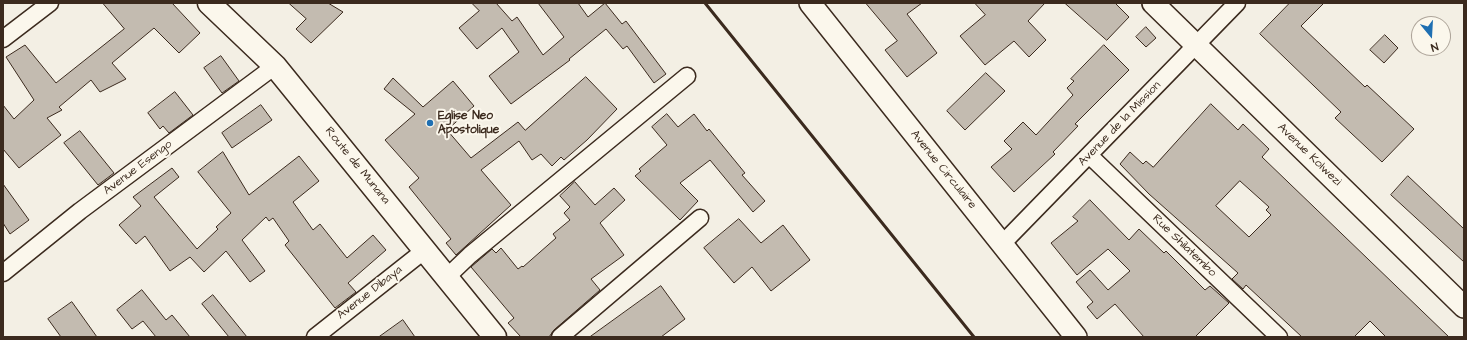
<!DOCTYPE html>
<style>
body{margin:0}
#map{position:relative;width:1467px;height:340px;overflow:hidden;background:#f3efe4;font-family:"Architects Daughter",sans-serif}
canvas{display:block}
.frame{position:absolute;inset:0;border:4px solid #3b2a1e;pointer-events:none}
.north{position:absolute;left:1411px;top:16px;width:40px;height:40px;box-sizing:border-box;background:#fbf7ec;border:1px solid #aea59a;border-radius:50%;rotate:162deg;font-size:11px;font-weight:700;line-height:16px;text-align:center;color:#3b2a1e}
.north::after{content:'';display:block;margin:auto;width:14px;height:18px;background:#1f6fb2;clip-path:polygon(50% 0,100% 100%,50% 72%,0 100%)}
</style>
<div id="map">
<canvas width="1467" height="340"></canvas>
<div class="frame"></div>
<div class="north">N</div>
</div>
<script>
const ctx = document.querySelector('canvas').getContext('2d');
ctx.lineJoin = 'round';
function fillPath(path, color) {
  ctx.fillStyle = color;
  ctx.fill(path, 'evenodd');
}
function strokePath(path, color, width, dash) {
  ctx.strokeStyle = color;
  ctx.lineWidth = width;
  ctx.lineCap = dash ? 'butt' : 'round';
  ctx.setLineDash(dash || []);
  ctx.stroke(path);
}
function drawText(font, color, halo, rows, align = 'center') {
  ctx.font = font + ' "Architects Daughter",sans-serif';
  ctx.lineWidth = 4;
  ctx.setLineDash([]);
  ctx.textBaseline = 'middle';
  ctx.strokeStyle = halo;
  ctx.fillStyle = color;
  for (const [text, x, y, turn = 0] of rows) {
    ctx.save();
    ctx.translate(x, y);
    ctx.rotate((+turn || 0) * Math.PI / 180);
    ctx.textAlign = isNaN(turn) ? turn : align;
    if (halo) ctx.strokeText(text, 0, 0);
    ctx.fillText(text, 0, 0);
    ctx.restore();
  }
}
const building = new Path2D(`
 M103,3h69l28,30 -21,20 -25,-25 -42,35 14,16 -26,13 -9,-12 -32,27 3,3 -15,8 14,17 -42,33 -16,-19v-44l11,14 20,-19 -28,-43 19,-12 31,38 68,-54z
 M289,3h39l15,9 -32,31 -15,-14 10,-10z
 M472,3h24l16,18 5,-4 26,38 21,-18 -26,-34h40l10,14 17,-14 17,21 4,-3 40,53 -12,9 -27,-37 -4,3 -17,-20 -37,30 1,1 -59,44 -22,-28 30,-24 -17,-24 -25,21 -18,-21 20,-17z
 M866,3h56l-15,11 30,39 -30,24 -22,-27 12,-9z
 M975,3h70l-17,18 18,19 -17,17 -15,-16 -29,24 -25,-29 25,-21z
 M1065,3h50l14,14 -22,23z
 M1290,3h34l-23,23 64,61 2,-2 47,44 -32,33 -47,-44 6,-6 -81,-78z
 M1146,27l10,11 -10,9 -10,-10z
 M1385,35l13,13 -14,15 -14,-13z
 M1104,45l25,25 -54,54 3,2 -25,26 2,2 -41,38 -23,-25 21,-18 -8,-8 19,-19 13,13 37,-40 -6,-7 7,-7 -3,-2z
 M221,56l18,25 -17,12 -18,-25z
 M986,73l19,18 -40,39 -18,-19z
 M586,77l31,32 -30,31 -23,20 -3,-3 -9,9 -11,-12 -9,6 -13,-19 -38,29 30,35 -55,50 -10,-12 5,-4 -42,-52 10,-9 -34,-38 30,-26 -31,-25 9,-11 30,29 30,-26 21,25 -27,24 24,28 47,-36 7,8z
 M175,92l18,23 -24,18 -6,-7 -3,3 -12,-16z
 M1211,104l27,26 5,-6 26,25 -7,8 187,180h-63l-16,-16 -16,16h-52l-56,-52 -3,4 -11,-10 6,-6 -89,-79 -29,-30 10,-12 13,12 3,-3 7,6zM1240,181l29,26 -3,3 5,5 -22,22 -33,-31z
 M261,105l11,15 -40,28 -10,-15z
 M667,114l11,13 16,-13 13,17 2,-2 36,44 -3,2 23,26 -12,11 -43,-52 -30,23 18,18 -18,19 -45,-44 6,-5 -2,-2 28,-24 -15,-18z
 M80,131l34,42 -16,12 -34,-42z
 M223,152l26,43 50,-39 20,25 -26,21 20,28 7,-6 27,34 26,-23 13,15 -38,33 8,9 -21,16 -50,-63 4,-4 -16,-23 -4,3 -3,-4 -24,23 23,31 -15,11 -24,-31 -22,21 -14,-15 -20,14 -25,-35 -9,8 -17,-19 22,-19 -8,-9 39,-29 7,9 -25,20 43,52 21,-20 -2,-2 15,-14 -33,-41z
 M1408,176l56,53v33l-73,-67z
 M575,182l20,23 19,-17 11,12 -25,23 24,32 -33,24 9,11 -46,40 -5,7h-28l-13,-14 6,-5 -43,-51 21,-18 4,4 5,-5 17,21 4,-3 1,1 33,-29 -3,-4 17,-14 -6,-7 6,-6 -10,-11z
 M3,184l26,36 -19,14 -7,-11z
 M1090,200l39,40 10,-11 25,24 2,-2 39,39 5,-4 19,17 -34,34h-51l-29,-33 -18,15 -10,-12 6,-5 -17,-20 14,-12 18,20 22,-19 -22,-22 -31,26 -26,-32 27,-22 -5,-4z
 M739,219l22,24 22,-18 27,35 -39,31 -19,-24 -18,16 -30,-35z
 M661,286l24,33 -24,18h-71z
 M142,290l24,30 6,-5 18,22h-34l-13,-16 -11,8 -15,-19z
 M213,295l34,42h-18l-27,-33z
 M72,302l25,35h-36l-13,-18z
 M403,320l12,17h-36z`);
const minor = new Path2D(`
 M3,39l47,-36
 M1089,155l190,182
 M1002,244l235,-241
 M3,273l77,-62 195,-145
 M447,277l23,-22 217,-179
 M315,337l110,-87
 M560,337l140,-119`);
const tertiary = new Path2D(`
 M810,3l266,334
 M1153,3l311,304`);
const secondary = new Path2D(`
 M209,3l66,63 220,271`);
const rail = new Path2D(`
 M705,3l269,334`);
const markers = [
 [430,123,4,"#1f6fb2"]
];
const poiNames = [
 ["Eglise Neo",438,116],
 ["Apostolique",438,130]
];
const streetNames = [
 ["Avenue de la Mission",1120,124,-46],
 ["Avenue Kolwezi",1309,155,44],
 ["Route de Munana",357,166,51],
 ["Avenue Esengo",138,168,-37],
 ["Avenue Circulaire",943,170,51],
 ["Rue Shilatembo",1184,246,44],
 ["Avenue Dibaya",370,293,-38]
];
fillPath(building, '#c3bbb0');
strokePath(building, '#3b2a1e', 1);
strokePath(minor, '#3b2a1e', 19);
strokePath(tertiary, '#3b2a1e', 24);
strokePath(secondary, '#3b2a1e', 25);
strokePath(minor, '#fbf7ec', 16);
strokePath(tertiary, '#fbf7ec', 21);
strokePath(secondary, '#fbf7ec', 22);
strokePath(rail, '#3b2a1e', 3);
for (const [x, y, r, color] of markers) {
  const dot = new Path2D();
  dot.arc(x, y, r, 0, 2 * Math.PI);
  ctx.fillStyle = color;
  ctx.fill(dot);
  strokePath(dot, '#fbf7ec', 1.5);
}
drawText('bold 12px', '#3b2a1e', '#fbf7ec', poiNames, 'left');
drawText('12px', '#3b2a1e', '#fbf7ec', streetNames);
</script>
